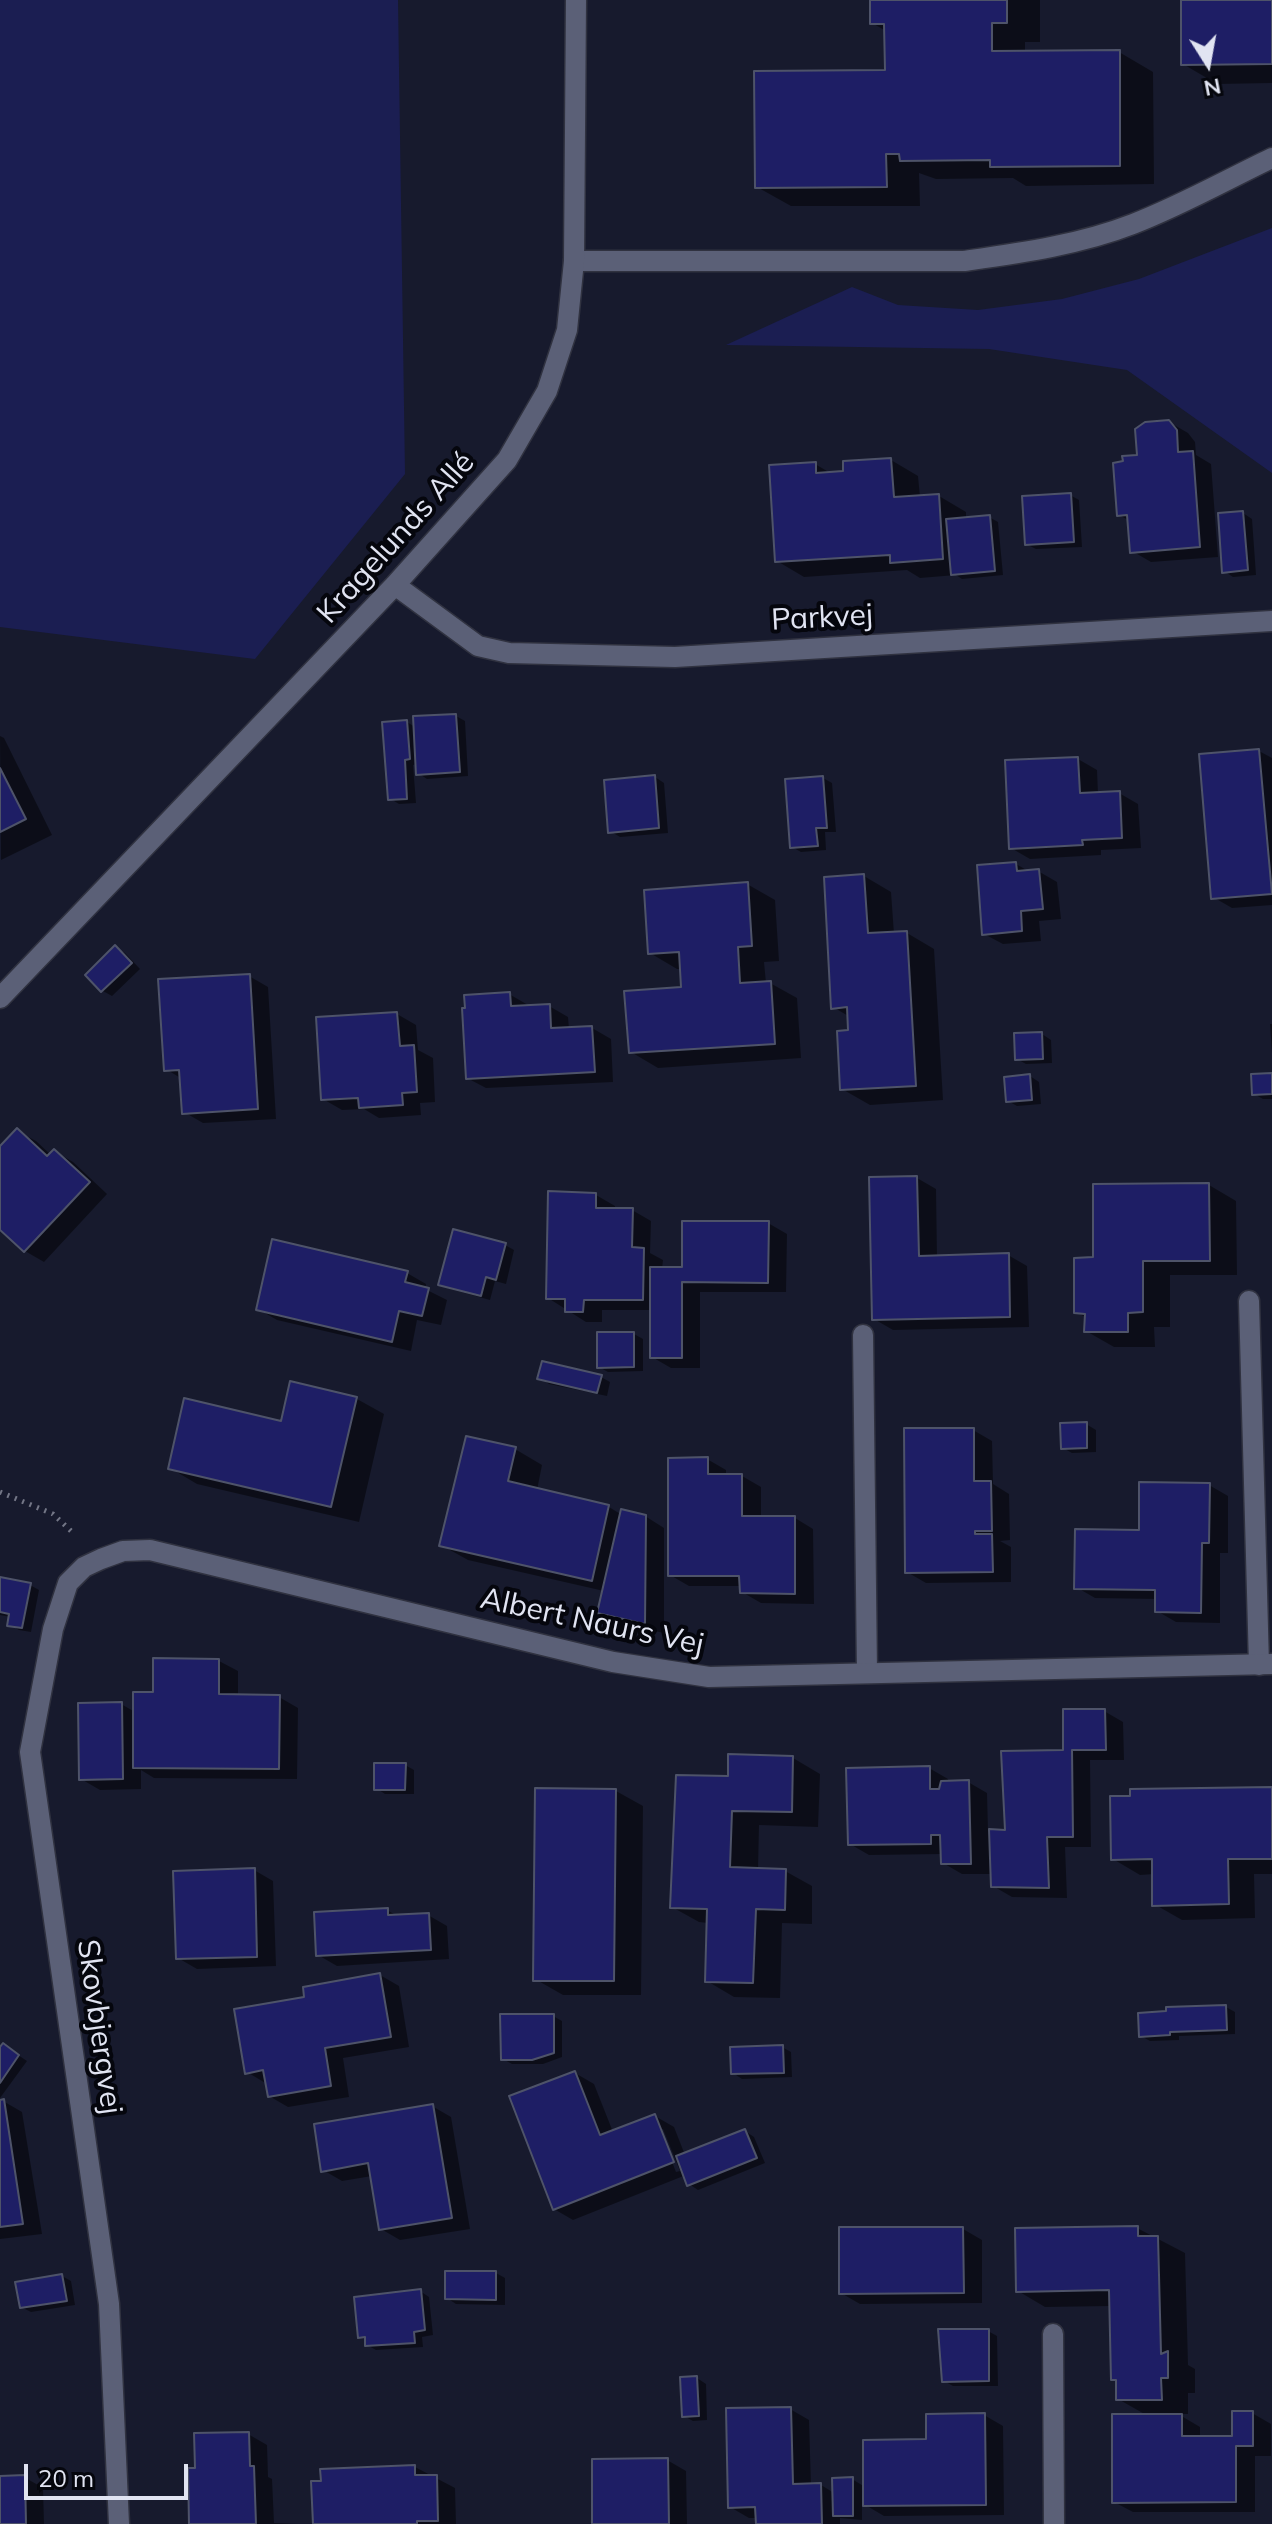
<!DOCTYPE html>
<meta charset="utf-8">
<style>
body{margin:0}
#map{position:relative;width:1272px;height:2524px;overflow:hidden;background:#171a2d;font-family:Mulish,sans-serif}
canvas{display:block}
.north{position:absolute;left:1168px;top:24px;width:80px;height:80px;-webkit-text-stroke:6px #05060d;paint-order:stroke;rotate:169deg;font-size:22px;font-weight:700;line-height:32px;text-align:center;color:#e1e4f2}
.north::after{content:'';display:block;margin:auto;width:28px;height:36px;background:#e1e4f2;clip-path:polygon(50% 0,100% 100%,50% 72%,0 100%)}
.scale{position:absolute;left:24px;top:2464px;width:164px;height:36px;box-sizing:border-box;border:4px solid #e1e4f2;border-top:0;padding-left:10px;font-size:24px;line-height:28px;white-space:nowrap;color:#e1e4f2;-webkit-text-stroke:6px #05060d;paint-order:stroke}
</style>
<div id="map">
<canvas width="1272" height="2524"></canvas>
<div class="north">N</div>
<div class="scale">20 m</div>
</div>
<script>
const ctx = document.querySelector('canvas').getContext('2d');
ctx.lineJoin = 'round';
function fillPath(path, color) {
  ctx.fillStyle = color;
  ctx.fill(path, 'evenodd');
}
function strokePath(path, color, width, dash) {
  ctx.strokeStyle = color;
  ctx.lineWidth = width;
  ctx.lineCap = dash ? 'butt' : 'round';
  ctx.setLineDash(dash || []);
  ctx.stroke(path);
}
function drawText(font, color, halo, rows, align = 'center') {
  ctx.font = font + ' Mulish,sans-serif';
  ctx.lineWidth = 8;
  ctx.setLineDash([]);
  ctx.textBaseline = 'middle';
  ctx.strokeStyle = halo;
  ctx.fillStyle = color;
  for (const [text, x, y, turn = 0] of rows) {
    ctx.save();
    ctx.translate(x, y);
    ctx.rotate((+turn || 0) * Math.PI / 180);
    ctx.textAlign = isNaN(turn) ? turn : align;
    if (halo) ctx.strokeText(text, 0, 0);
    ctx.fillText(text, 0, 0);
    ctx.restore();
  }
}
const green = new Path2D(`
 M0,0h398l7,474 -150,185 -255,-32z
 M1272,228v245l-145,-103 -138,-21 -263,-4 126,-58 46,18 80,5 84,-11 77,-20z`);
const shadow = new Path2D(`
 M872,0h168v42h-15v11l94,-1 34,20 1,112 -128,2 -13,-8 -77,1 -17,-6 1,33h-129l-34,-19 130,-115 -1,-41 -14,-8z
 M1183,0h89v83l-55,1 -34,-20z
 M1169,422l19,11 7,9 1,13 15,9 7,93 -67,5 -19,-11 -2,-30 -11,-6 20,-58z
 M891,460l27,16 2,21 19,-1 27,16v7l23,-2 9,5 5,53 -41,4 -6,-4 -36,3 -13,-8 -103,7 -27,-16 38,-97 17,10z
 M1070,495l9,5 3,47 -46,2 -10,-5z
 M1243,513l9,6 4,56 -23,2 -9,-6z
 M456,716l9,5 3,55 -41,3 -9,-6v-9l-5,1 3,38 -17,1 -10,-6 18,-76 8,5z
 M0,736l4,2 48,97 -51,25z
 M1259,751l13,7v147l-40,3 -19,-11z
 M1078,759l19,11 1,24 21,-1 19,11 3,44 -40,2v5l-71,4 -19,-11z
 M655,777l9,6 4,50 -48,4 -10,-6z
 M823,778l9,5 4,49h-11l1,18 -25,2 -9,-5z
 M1016,864l14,8 8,-1 19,11 4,37 -22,2 2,20 -38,3 -19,-10z
 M864,876l27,16 3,42 13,-1 27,16 9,151 -73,5 -28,-16 9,-57 -1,-15 -17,-10z
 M747,884l28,16 4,61 -15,1 2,21h4l27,15 4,60 -143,10 -27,-16 52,-63 -1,-20h-5l-27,-16z
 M116,948l9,5 15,16 -28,27 -9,-5 -15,-16z
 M249,976l19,11 8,132 -73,4 -19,-11 -2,-33 -16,-10z
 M509,994l19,11 21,1 19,11 1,12 23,-1 19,11 2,43 -127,6 -19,-10z
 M397,1014l19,11 2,25 15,8 2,44 -15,1 1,12 -42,3 -15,-9 -22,1 -19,-11z
 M1270,1024h2v29z
 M1042,1034l9,6 1,23 -26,1 -9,-5z
 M1272,1075v24h-9l-9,-5z
 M1030,1076l9,6 2,22 -24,2 -9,-5z
 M17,1131l19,10 15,14 3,-4 19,11 34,32 -63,68 -19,-11 -25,-23v-80z
 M917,1178l19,11 1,69 71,-3 19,11 2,61 -136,3 -19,-11z
 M1209,1185l27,16 1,74h-67v52h-16l1,20h-41l-28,-16 1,-13 -11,-6 19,-53z
 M596,1195l19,11v4h17l19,11 -1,32 13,7 -1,9h22l84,-46 19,11 -1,58h-86v76h-29l-19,-11v-47h-50v12h-16l-38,-24z
 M505,1245l9,5 -8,34 -11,-3 -5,19 -40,-11 -9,-5z
 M407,1273l19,11 -1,5 22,11 -6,25 -24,-5 -6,31 -134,-31 -19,-11z
 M634,1334l9,5v32l-35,1 -9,-5z
 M601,1377l9,5 -3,14 -58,-12 -9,-6z
 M357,1399l27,15 -25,108 -162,-38 -27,-16z
 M1086,1424l10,6v22l-24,1 -9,-5z
 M973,1430l19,11 1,43 16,10 1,46 -10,1 11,6v35l-85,1 -19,-11z
 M515,1449l27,16 -5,25 72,17 13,8 23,1 19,12v105l-46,-10 -19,-11 5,-21 -136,-31 -27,-15z
 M707,1459l19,11v6h16l19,11v31h34l18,11 1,75 -53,-1 -19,-11v-6h-53l-19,-11z
 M1209,1485l19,11v57h-8v70l-44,-1 -19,-11v-12l-62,-1 -19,-11 65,-55z
 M0,1579l30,6 9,5 -8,42 -12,-2 -9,-5 1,-8 -11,-2z
 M219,1661l19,10v25l41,1 19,11 -1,71 -143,-1 -13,-8v19l-41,1 -19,-11 40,-75 14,8 20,-18z
 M1104,1711l19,11 1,38h-34l1,87h-26l2,51 -55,-1 -19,-11 -1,-12h-30l-19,-11v-9l-74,1 -19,-11 79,-76 19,11v4l20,-1 19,11 1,38 19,1 58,-80z
 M793,1758l27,16 -2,53 -59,-2 -1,45 27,1 27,15v38l-30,-1 -2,75 -46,-1 -27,-16 1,-58 -9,-1 -27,-15 58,-129z
 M405,1765l9,5v24h-29l-9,-6z
 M1272,1789v85h-18l1,44 -73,2 -28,-16v-30l-14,1 -27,-16z
 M616,1791l27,15 -2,189h-78l-28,-16z
 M254,1870l19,11 3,85 -79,3 -19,-11z
 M387,1910l12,7 29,-2 19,11 2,33 -112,7 -19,-11z
 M380,1975l19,11 10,61 -66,11 6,39 -61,10 -19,-11 -2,-12 -20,-12 60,-73z
 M1226,2007l9,5v22l-56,2v4l-29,1 -9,-5z
 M553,2016l9,5v36l-19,7h-31l-9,-5z
 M782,2047l9,5 1,25 -50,2 -9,-6z
 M0,2051h12l15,10 -27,37z
 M575,2073l19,11 19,48 42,-16 19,11 11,28 60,-24 9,6 11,26 -67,27 -9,-6 -3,-9 -113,45 -19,-11zM659,2129h4l17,42 -4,1z
 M3,2101l19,11 20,122 -42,5v-137z
 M432,2106l19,11 19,112 -70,11 -19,-11 -9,-53 -30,5 -19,-11z
 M1137,2228l48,25 3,112 7,4v24h-7v21h-10l22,13v11h34l18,-25 19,11v32h-16v56h-122l-19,-10 34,-86 -30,-17v-17l-5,-3 -1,-73 -67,1 -27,-16z
 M963,2229l19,11v63l-122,1 -19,-11z
 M496,2273l9,5v27l-49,-1 -9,-6z
 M62,2276l9,5 4,24 -44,7 -10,-5z
 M420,2291l9,6 4,38 -11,2 1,10 -47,3 -9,-5v-5l-7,-4z
 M988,2331l9,5 1,50h-45l-9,-5z
 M697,2378l9,6 1,36 -14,1 -9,-5z
 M790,2409l19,11 2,66 10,-1 13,8 18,-14 13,8 63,-46 56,-26 19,11 1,89 -120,1 -22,-13v17l-22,-2v6h-82l-1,-6h-8l-19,-11z
 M248,2434l19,11 1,32 4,2 2,44 23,1h-106l7,-54z
 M667,2460l19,11 1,53h-93z
 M415,2467l40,21 1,36h-140z
 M24,2477l19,11 1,36h-44v-46z`);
const building = new Path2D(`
 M870,0h137v23h-15v28l128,-1v116l-130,1v-7l-90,1 -1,-7h-13l1,33 -132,1 -1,-117 131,-1 -1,-46h-14z
 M1181,0h91v64l-91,1z
 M1169,420l8,10 1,22 15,-1 7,96 -70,6 -3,-38 -10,1 -4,-53 10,-2 -1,-5 15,-1 -2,-26 10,-7z
 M891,458l3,39 45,-3 4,65 -53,4v-8l-115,7 -6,-97 47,-3v11l27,-2v-10z
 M1071,493l3,49 -49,3 -3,-49z
 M1243,511l5,59 -26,3 -4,-60z
 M990,515l5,56 -44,4 -5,-56z
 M456,714l4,58 -44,3 -3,-59z
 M407,720l3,39 -5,1 2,39 -19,1 -6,-78z
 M1259,749l13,145 -61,5 -12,-145z
 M1078,757l2,36 40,-2 2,47 -40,2 1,5 -74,4 -4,-89z
 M0,768l26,51 -26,13z
 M655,775l4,53 -51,5 -4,-53z
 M823,776l4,52h-11l2,18 -28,2 -5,-69z
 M1016,862l1,9 22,-2 4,40 -22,2 1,20 -40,4 -5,-70z
 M864,874l4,59 39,-2 9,155 -76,4 -3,-59 11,-1 -1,-23 -16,2 -7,-132z
 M748,882l4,64 -14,1 2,36 31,-2 4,63 -146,9 -5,-62 57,-4 -2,-35 -31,2 -4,-64z
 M115,945l17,18 -31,29 -16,-17z
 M250,974l8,135 -76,5 -3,-44 -15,1 -6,-92z
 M510,992l1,14 39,-2 1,24 41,-2 3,46 -129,7 -4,-71h3l-1,-13z
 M397,1012l3,34 14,-1 3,47 -15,1 1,12 -44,3 -1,-10 -37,2 -5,-83z
 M1042,1032l1,27 -28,1 -1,-27z
 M1272,1073v21l-20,1 -1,-21z
 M1030,1074l2,26 -26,2 -2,-25z
 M17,1128l30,28 7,-7 36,33 -66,70 -24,-22v-84z
 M917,1176l2,80 90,-3 1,64 -138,3 -3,-143z
 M1209,1183l1,78h-67v51l-15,1v19h-44l1,-18 -11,-1v-55l19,-1v-73z
 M548,1191l48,2v15h37l-1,39 12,1 -1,52h-59l-1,12h-18v-13h-19z
 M682,1221h87l-1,62 -86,-1v76h-32v-91h32z
 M453,1229l53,14 -10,37 -10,-3 -5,19 -43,-11z
 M272,1239l136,32 -3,11 24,6 -7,28 -23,-5 -7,31 -136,-32z
 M597,1332h37v35l-37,1z
 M542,1361l60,14 -5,18 -60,-14z
 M290,1381l67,16 -26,110 -163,-38 16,-71 97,23z
 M1087,1422v26l-26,1 -1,-26z
 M904,1428h70v53h17l1,50h-17v3h17l1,38 -88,1z
 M466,1436l50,11 -8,34 101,24 -17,76 -153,-35z
 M708,1457v17h34v42h53v78l-55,-1 -1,-17h-71v-118z
 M1139,1482l71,1 -1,60h-7l-1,70 -46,-1v-22l-81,-1 1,-60 64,1z
 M621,1509l25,6 -1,109 -48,-11z
 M0,1577l31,6 -9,45 -15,-2 2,-12 -9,-2z
 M153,1658l66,1v35l61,1 -1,74 -146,-1v-76h20z
 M122,1702l1,77 -44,1 -1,-77z
 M1063,1709h42l1,41h-34l1,87h-26l2,51 -58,-1 -2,-58 16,1 -4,-79 62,-1z
 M728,1754l65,2 -1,56 -60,-1 -2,56 56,2 -1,41 -29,-1 -3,74 -48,-1 2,-73 -37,-1 6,-133 52,1z
 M374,1763h32l-1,27h-31z
 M930,1766v23h9l2,-8 28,-1 2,84h-30l-1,-29h-9v9l-83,1 -2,-77z
 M1272,1787v72h-44l1,45 -77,2v-47l-41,1 -1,-64h20v-7z
 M535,1788l81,1 -2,192h-81z
 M255,1868l2,89 -81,2 -3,-88z
 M388,1908v7l41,-2 2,37 -115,6 -2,-44z
 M380,1973l11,64 -66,11 6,38 -63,11 -5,-27 -18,4 -11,-65 70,-12 -1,-10z
 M1226,2005l1,25 -57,2v3l-31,2 -1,-24 28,-2v-4z
 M500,2014h54v39l-22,7h-31z
 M3,2043l16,12 -19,28v-36z
 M783,2045l1,28 -53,1 -1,-27z
 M575,2071l25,64 55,-21 19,48 -121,48 -44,-114z
 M4,2099l19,125 -23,3v-127z
 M433,2104l19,114 -73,12 -11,-67 -47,9 -7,-48z
 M745,2129l12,29 -70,28 -11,-30z
 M1138,2226v10h20l3,118 7,-3v27h-7l1,22h-46v-20h-5l-2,-90 -93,2 -1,-64z
 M839,2227h124l1,66 -125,1z
 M445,2271h51v29l-51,-1z
 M62,2274l5,27 -47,7 -5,-26z
 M421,2289l4,41 -11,2 1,11 -50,3v-9l-7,1 -4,-41z
 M938,2329h51v52l-47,1z
 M697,2376l2,40 -17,1 -2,-40z
 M791,2407l2,77 28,-1 1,41h-66l-1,-17 -27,1 -2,-100z
 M1232,2411h21v35h-17v56l-124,1v-89h70v22h50z
 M985,2413l1,92 -123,1v-66l63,-1v-25z
 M249,2432l1,34h4l2,58h-67l-1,-56h7l-1,-35z
 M668,2458l1,66h-77v-65z
 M415,2465v10h22l1,46h-21v3h-104l-2,-43h10l-1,-12z
 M25,2475l1,49h-26v-48z
 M853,2477v39h-20l-1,-38z`);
const path = new Path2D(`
 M0,1492l53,22 18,17`);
const service = new Path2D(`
 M574,261h390c56,-8 115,-16 169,-37 47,-18 93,-44 139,-66
 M1249,1301l10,364
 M863,1335l4,338
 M1053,2334l1,190`);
const minor = new Path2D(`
 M395,585l83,61 31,7 166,4 597,-36
 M0,998l395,-413 112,-125 40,-69 20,-61 7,-69 2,-261
 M119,2524l-10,-220 -79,-552 23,-123 15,-46 16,-16 17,-8 22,-8 27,-1 463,112 96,15 563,-13`);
const streetNames = [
 ["Kragelunds Allé",396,538,-48],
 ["Parkvej",822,618,-3],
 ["Albert Naurs Vej",592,1622,12],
 ["Skovbjergvej",99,2027,82]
];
fillPath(green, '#1b1e52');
fillPath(shadow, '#0007');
fillPath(building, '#1e1e65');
strokePath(building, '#4e5369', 2);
strokePath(service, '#303240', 23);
strokePath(minor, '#303240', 23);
strokePath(path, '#737686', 5, [2, 6]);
strokePath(service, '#5b6077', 20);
strokePath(minor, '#5b6077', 20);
drawText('30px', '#e1e4f2', '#05060d', streetNames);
</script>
